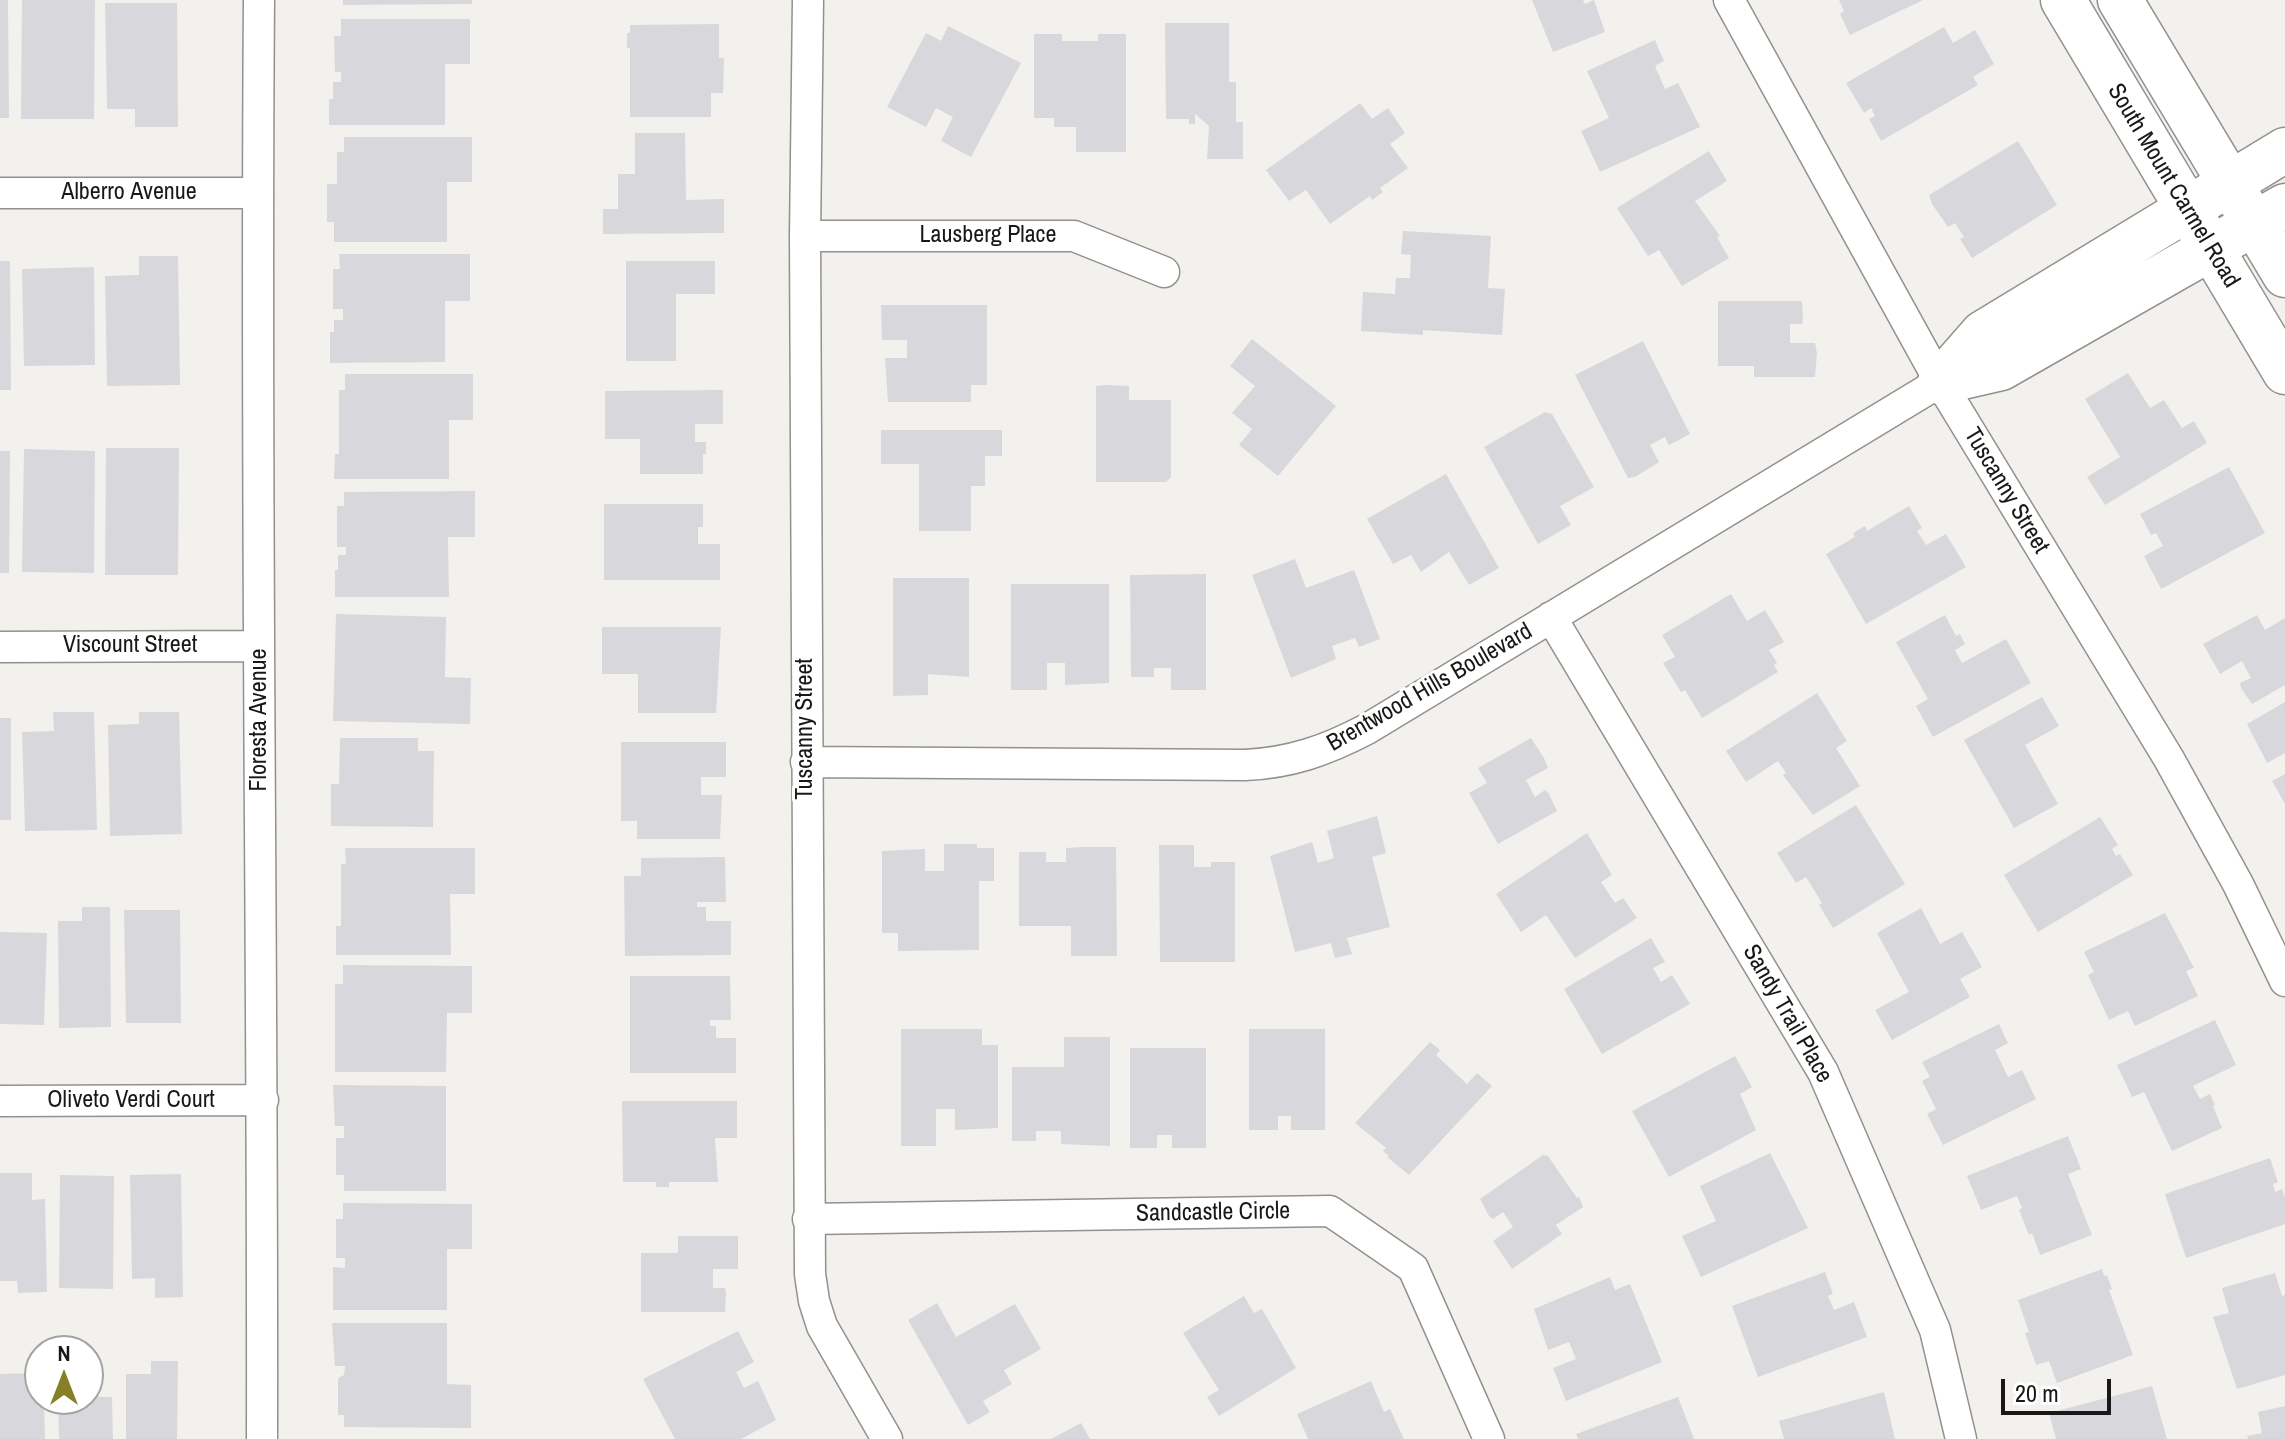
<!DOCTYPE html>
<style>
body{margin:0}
#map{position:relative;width:2285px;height:1439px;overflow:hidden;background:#f3f1ee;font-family:"Archivo Narrow",sans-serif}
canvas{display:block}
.north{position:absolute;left:24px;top:1335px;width:80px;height:80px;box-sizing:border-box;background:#fff;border:2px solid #a3a3a2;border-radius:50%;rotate:0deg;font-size:22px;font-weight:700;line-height:32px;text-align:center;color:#191817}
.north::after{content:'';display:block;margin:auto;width:28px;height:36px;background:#877f26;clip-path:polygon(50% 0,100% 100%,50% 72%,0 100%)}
.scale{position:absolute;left:2001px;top:1379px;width:110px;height:36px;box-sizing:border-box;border:4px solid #191817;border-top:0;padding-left:10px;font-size:24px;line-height:28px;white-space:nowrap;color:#191817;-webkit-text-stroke:6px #fff;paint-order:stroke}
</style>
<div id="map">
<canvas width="2285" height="1439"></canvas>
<div class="north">N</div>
<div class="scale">20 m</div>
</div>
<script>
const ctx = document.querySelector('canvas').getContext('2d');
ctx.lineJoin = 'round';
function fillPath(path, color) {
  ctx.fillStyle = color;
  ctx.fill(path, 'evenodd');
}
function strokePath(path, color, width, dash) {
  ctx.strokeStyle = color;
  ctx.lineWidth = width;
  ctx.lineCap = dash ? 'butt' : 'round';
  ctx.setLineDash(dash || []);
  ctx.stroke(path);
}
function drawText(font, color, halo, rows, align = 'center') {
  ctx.font = font + ' "Archivo Narrow",sans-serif';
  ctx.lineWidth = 6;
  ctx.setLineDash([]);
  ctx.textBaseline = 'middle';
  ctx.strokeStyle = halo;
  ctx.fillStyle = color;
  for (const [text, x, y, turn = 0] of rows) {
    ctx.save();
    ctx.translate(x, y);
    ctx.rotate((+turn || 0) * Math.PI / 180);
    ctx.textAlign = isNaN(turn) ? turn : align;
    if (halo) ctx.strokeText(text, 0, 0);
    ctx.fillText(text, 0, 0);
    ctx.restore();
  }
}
const building = new Path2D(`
 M0,0h8l1,118h-9z
 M22,0h73l-1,119h-73z
 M343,0h129v4l-129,1z
 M1532,0h51l2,4 9,-4 11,32 -52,20z
 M1839,0h84l-73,35 -10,-21 4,-3z
 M105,3h72l1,124h-43v-18h-28z
 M341,19h129v45h-25v61h-116v-26h4v-17h8v-10h-6l-1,-36h7z
 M1165,23h64v59h7v40h7v37h-36l2,-33 -14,-12v10h-6v-5h-23z
 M719,24v34h5l-1,35h-12v24h-81v-69h-3v-15h3v-8z
 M948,26l73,37 -50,94 -30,-16 12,-24 -17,-9 -10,19 -39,-20 39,-74 15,8z
 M1944,27l9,16 22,-13 19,34 -21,13 5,8 -97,56 -12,-22 6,-3 -4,-8 -7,5 -18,-30z
 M1034,34h28v7h36v-7h28v118h-50v-25h-22v-9h-20z
 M1655,40l9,21 -9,5 10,23 13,-6 22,44 -100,45 -19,-41 28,-13 -22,-47z
 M1360,103l12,16 16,-11 17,25 -15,11 18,24 -28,20 3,4 -11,8 -2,-4 -40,28 -24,-34 -17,11 -23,-31z
 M635,133h50l1,67 38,-1v34l-121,1v-25h15v-35h17z
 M344,137h128v45h-25v60h-113v-20h-7v-38h10v-32h7z
 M2018,141l39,64 -85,53 -12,-19 4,-2 -9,-14 -7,4 -16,-23 -3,-9z
 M1709,151l18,30 -32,20 25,35 -3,1 12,21 -47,28 -23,-36 -11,6 -31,-48z
 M1403,231l88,5 -3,52 17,1 -3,46 -79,-5v5l-62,-4 2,-39 32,2 1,-16h14l1,-23 -10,-1z
 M339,254h131v47h-25v61l-115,1v-31h4v-12h9v-11h-10v-40h7z
 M139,256h39l2,129 -73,1 -2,-110 34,-1z
 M0,261h10l1,129h-11z
 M626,261h89v33h-39v67h-50z
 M94,267l1,98 -71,1 -2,-97z
 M1718,301h84l1,18 -1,5h-12v19h25l2,10 -2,24h-61v-11h-36z
 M881,305h106v80h-16v17h-83l-3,-44h22v-18h-25z
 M1252,339l84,67 -58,70 -39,-31 13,-16 -20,-16 23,-27 -25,-20z
 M1643,341l47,93 -21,11 -4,-8 -15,8 9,17 -24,15 -7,1 -53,-103z
 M2128,373l22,35 14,-8 18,28 12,-7 13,22 -102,62 -18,-28 33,-20 -35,-58z
 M345,374h128v46h-24v59h-115l1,-25h4v-64h6z
 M1105,385l24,1v14h42v77l-5,5h-70v-96z
 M723,390v34h-28v18h11v12h-3v20h-63v-35h-35v-48z
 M1545,412l7,2 42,73 -34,19 11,19 -33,19 -54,-97z
 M881,430h121v26h-17v30h-14v45h-52v-67h-38z
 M106,448h73l-1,127h-73z
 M24,449l71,2 -1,122 -72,-1z
 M0,451h10l-1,122h-9z
 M2229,467l36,66 -104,56 -17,-33 19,-10 -7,-13 -5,2 -11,-21z
 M1446,474l53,94 -30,17 -20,-33 -28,20 -10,-17 -18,9 -26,-45z
 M475,491v46h-27l1,60h-114v-27h3v-15h8v-8h-9v-41h7v-14z
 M604,504h99v23h-5v17h22v36h-116z
 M1909,506l13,22 -5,3 9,14 20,-11 20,33 -100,57 -40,-70 29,-17 -2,-4 12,-7 2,5z
 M1295,559l11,29 48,-18 26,69 -21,8 -4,-9 -23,8 4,13 -45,19 -39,-103z
 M1206,574v116h-35v-22h-17v9h-23l-1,-102z
 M893,578h76v99l-41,-3v21l-35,1z
 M1011,584h98v99l-44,2v-22h-18v27h-36z
 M1731,594l16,27 18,-11 19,32 -15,8 8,13 -3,2 4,7 -76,46 -17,-28 -4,2 -18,-29 12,-6 -13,-22z
 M336,614l110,3 -1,60 26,1 -1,46 -137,-3z
 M1945,615l11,21 4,-2 5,10 -10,6 7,13 44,-24 25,44 -98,54 -17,-31 12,-7 -32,-57z
 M2257,615l8,15 20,-12v67l-33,19 -11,-16 -1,-5 11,-5 -9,-17 -22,13 -17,-30z
 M602,627h119l-5,86h-78v-39h-36z
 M1817,693l30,48 -11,7 24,38 -47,29 -30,-40 3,-2 -8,-12 -32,21 -20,-31z
 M2042,697l17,29 -34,19 33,59 -44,24 -50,-88z
 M2285,702v51l-18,10 -20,-39z
 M53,712h41l3,118 -72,1 -3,-99 32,-1z
 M139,712h40l3,122 -72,2 -2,-111 31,-1z
 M0,718h11v102h-11z
 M340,738h78v13h16l-1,76 -102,-1v-42h8z
 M1531,738l13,20 4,10 -22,12 9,17 10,-7 4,4 8,17 -59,33 -29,-51 18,-10 -9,-15z
 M621,742h105v35h-25v18h21l-2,44h-83v-18h-16z
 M2285,774v30l-13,-23z
 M1856,805l49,79 -72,44 -14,-23 3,-2 -16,-26 -10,6 -19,-30z
 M1377,816l9,37 -14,4 18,70 -43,11 5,16 -17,4 -4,-15 -36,9 -25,-96 42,-14 6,21 16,-5 -7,-27z
 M2100,817l18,28 -6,4 4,7 4,-2 13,21 -95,57 -34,-57z
 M1587,833l25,42 -11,7 14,21 8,-5 14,20 -62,40 -29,-43 -25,17 -25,-38z
 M944,844h33v4h17v33h-15v69l-81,1v-18h-16v-82l43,-2v22h19z
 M1159,845h35v22h17v-5h24v100h-75z
 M1082,847h34l1,109h-46v-30h-52v-74h27v10h20v-14z
 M345,848h130v46h-25l1,61h-115v-29h5v-62h5z
 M725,857l1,45h-29v5h9v14h25v34l-106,1 -1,-80h17v-18z
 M82,907h28l1,120 -52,1 -1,-107h24z
 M1921,908l19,36 22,-12 20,35 -22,12 10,18 -78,43 -17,-30 34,-18 -32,-59z
 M124,910h56l1,113h-55z
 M2165,913l29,55 -8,3 12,25 -63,30 -7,-15 -19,9 -21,-45 6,-3 -10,-20z
 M0,932l47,1 -3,92 -44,-1z
 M1651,938l14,24 -12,6 8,14 11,-7 18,29 -88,50 -38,-65z
 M343,965l129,1v47h-25l-1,59h-111v-88h8z
 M630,976h100l1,44h-21v6h6v12h20v35h-106z
 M2215,1020l21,45 -43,21 7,13 10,-5 5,11 -2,1 9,22 -50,23 -28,-59 -12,5 -15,-32z
 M1999,1024l9,19 -13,7 13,27 14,-7 14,29 -93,46 -16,-31 9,-5 -14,-28 8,-4 -8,-15z
 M901,1029h81v16h16v83l-43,2v-21h-19v37h-35z
 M1249,1029h76v101h-34v-14h-13v14h-29z
 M1064,1037h46v109l-49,-2v-13h-25v10h-24v-74h52z
 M1430,1042l10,8 -4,5 31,29 10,-11 15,13 -83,89 -22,-18 2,-1 -6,-5 3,-3 -31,-25z
 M1130,1048h76v100h-34v-13h-15v13h-27z
 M1735,1056l17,31 -12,7 16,36 -87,47 -37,-66z
 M333,1085l113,1v105h-102v-16h-8v-37h8v-12h-9z
 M622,1101h115v37h-22l3,44h-49v5h-13v-5h-33z
 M2068,1136l13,33 -13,5 24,61 -52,20 -8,-22 -3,2 -10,-25 3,-2 -5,-12 -36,14 -14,-34z
 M1770,1153l38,75 -107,49 -19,-41 34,-15 -16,-35z
 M1543,1155l5,1 29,42 2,-1 4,10 -27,18 6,9 -50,35 -19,-28 20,-14 -10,-15 -10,7 -4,-3 -9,-17z
 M2270,1158l8,24 -5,2 2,8 7,-3 3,9v26l-99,34 -21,-64z
 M0,1173h32v27l13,-1 2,93 -29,1 -1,-12h-17z
 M181,1174l2,123 -28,1v-20l-23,1 -2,-104z
 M60,1175l54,1 -1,113 -54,-1z
 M343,1203l129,1v45h-25v61h-114v-43l12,1v-10h-9v-39h7z
 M678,1236h60v33h-25v19h12l1,5 -1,19h-84v-59h37z
 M2102,1269l2,7 3,-1 5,14 -3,1 24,65 -76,28 -8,-22 -13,4 -11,-32 4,-1 -11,-32z
 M1825,1272l8,22 -5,2 6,14 20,-8 13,35 -109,40 -26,-71z
 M2275,1273l7,23 3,-1v80l-48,14 -24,-72 16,-4 -7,-25z
 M1610,1277l5,13 15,-6 32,78 -96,39 -13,-33 23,-9 -7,-17 -21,8 -14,-41z
 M1244,1296l10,17 8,-4 34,59 -77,48 -12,-19 12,-7 -36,-57z
 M937,1303l19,34 59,-33 26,45 -37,21 8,14 -29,17 7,11 -22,13 -60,-105z
 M332,1323h115v61l24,1v43l-127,-1v-12h-6v-37l6,-3 1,-9h-10z
 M738,1331l16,31 -18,10 8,16 14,-7 18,39 -35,19h-66l-32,-60z
 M151,1361h27l-1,78h-51v-65h25z
 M40,1373v26h4l1,40h-45v-65z
 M1371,1381l13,31 6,-3 14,30h-96l-11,-25z
 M2152,1386l15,53h-111l-7,-26z
 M1884,1392l11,47h-111l-5,-18z
 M88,1397h24l1,42h-54l-1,-40z
 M1678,1397l16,42h-116l-2,-5z
 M2285,1406v33h-37l-1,-3 15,-3 -4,-21z
 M1081,1423l9,16h-39z`);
const street = new Path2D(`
 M259,0c-4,480 4,959 3,1439
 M808,0l-3,236 5,1038 4,27 8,25 65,113
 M1729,0l211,382 229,377 69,125 47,97
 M0,193h257
 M805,236h269l90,36
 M1551,617l272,455 112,258 26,109
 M0,647l259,-1
 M806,762l439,3c46,-2 82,-15 122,-36l573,-347
 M0,1101l263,-1
 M808,1219l522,-8 83,57 76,171`);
const secondary = new Path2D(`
 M2063,0l222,372
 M2120,0l165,275
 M1940,382l43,-49 302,-183
 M1940,382l61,-14 284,-162`);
const streetNames = [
 ["South Mount Carmel Road",2173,186,59],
 ["Alberro Avenue",129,193],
 ["Lausberg Place",988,236],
 ["Tuscanny Street",2006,491,59],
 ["Viscount Street",130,646],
 ["Brentwood Hills Boulevard",1430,688,-30],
 ["Floresta Avenue",260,720,-90],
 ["Tuscanny Street",806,729,-90],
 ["Sandy Trail Place",1787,1014,60],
 ["Oliveto Verdi Court",131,1101],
 ["Sandcastle Circle",1213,1213,-1]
];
fillPath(building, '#d8d8dc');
strokePath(street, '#93908d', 33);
strokePath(secondary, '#93908d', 47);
strokePath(street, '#fff', 30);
strokePath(secondary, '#fff', 44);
drawText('24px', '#191817', '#fff', streetNames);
</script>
